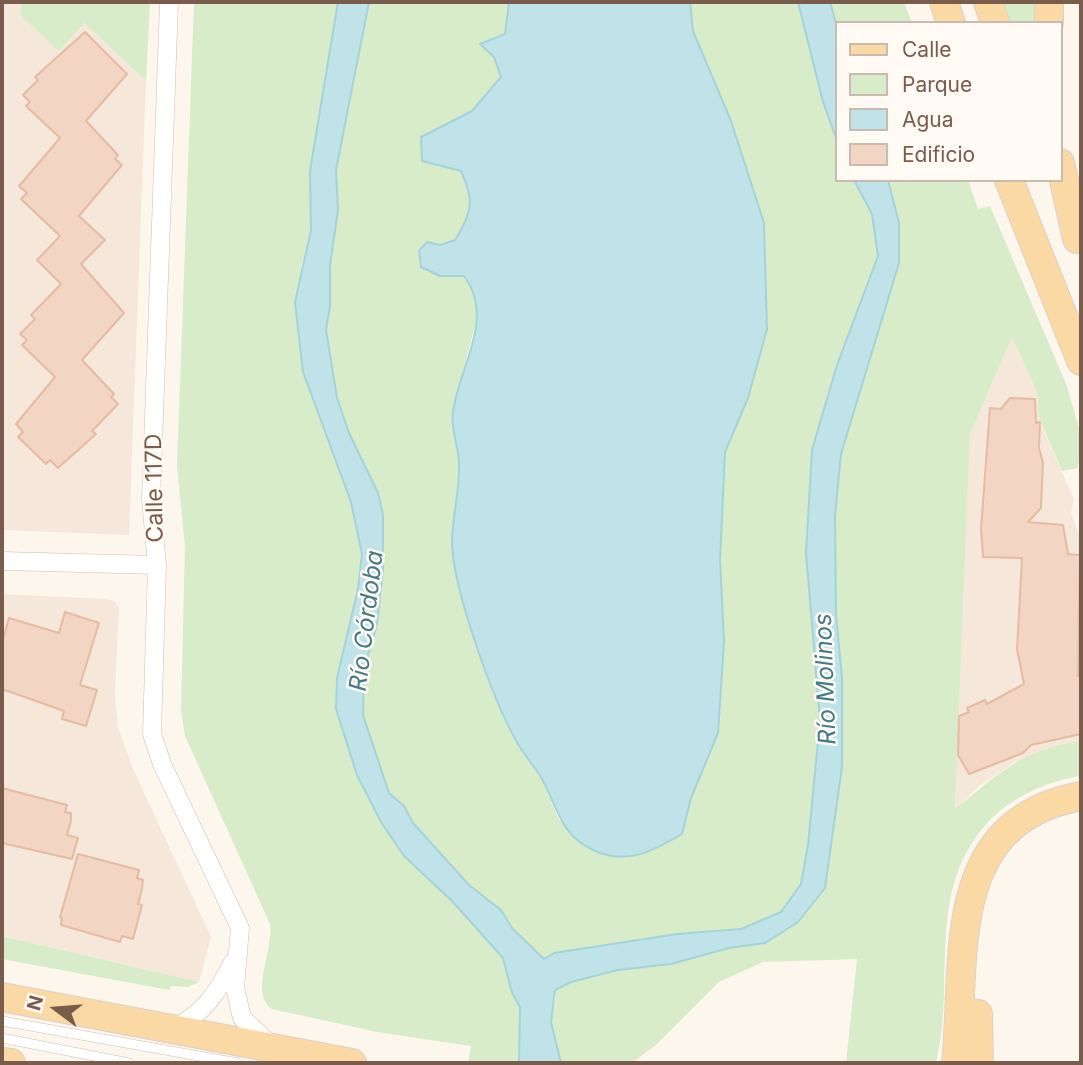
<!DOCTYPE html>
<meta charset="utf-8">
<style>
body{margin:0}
#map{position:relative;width:1083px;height:1065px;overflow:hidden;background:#fdf6ec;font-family:Inter,sans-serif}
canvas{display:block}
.frame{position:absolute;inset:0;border:4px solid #7a5c4d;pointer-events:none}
.legend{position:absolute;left:835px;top:21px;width:228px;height:161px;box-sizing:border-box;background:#fffaf3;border:2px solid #cabbb1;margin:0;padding:9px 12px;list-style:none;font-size:21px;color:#7a5c4d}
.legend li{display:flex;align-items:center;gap:14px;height:35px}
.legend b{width:35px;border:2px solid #cabbb1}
.north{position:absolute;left:21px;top:974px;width:70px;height:70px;-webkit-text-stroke:5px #fffaf3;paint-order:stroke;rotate:286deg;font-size:19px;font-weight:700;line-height:28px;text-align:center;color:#7a5c4d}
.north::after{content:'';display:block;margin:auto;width:24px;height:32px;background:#7a5c4d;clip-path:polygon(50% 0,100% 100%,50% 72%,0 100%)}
</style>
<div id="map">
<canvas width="1083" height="1065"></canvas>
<div class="frame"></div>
<ul class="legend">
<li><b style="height:9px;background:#fbd9a5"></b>Calle</li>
<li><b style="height:19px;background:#d8ecc9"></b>Parque</li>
<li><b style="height:19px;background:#bfe3e8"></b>Agua</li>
<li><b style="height:19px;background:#f3d5c3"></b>Edificio</li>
</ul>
<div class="north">N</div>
</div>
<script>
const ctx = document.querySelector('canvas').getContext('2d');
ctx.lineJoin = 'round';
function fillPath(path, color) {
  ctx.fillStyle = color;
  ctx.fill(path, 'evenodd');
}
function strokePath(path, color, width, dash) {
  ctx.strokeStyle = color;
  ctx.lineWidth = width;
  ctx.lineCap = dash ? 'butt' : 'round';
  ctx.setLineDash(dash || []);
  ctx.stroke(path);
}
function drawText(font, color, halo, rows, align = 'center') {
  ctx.font = font + ' Inter,sans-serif';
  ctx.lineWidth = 5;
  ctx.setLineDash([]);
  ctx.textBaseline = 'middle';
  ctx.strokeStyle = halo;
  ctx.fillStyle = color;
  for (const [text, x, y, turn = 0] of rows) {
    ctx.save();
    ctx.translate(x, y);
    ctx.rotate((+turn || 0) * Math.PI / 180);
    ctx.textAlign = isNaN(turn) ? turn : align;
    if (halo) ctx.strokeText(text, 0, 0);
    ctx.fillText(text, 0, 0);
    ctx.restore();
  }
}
const residential = new Path2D(`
 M2,2h19l-1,13 39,35 25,-27 62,58 -17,454 -127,-5z
 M1012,337l25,55 5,35 32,72 -3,14 10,26v202l-37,8 -29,13 -36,24 -24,24 15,-376z
 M2,594l105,5 7,2 5,6 -4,88 3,33 16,43 77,166 -12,45 -197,-46z`);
const green = new Path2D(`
 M21,2h129l-4,79 -62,-58 -25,28 -39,-36z
 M194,2h144l-28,169 1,59 -10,37 2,105 48,130 11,52 -4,35 -15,62 14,124 24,47 23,34 49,46 50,56 9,35 8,14 -1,56h-51l3,-17 -94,-14 -105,-23c-23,-16 2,-58 -2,-85l-85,-188 -4,-26 4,-164 -8,-80z
 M369,2h140l-4,32 -11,23 7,20 -29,34 -17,10 -33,40 39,10c14,32 11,40 -6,70l-15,4v31h24l12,16 2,22 -26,100 7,48v36l60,247 23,35 17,40 123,14 9,-36 27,-65 6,-91 -4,-82 5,-108 23,-54 19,-69 -3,-106 -33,-102 -38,-90 -3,-29h214l8,21h-76v157h132l10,29 12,-3 77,180 14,50v21l-4,11 -15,3 -23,-53 -2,-26 -25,-55 -42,97 -15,375c44,-35 66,-60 126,-68v35c-33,5 -65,19 -90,43 -68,70 -34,160 -55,244h-90l11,-104 -94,3 -44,20 -62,62 -25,19h-71l-10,-41 5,-25 -12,-38 -32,-31 -11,-18 -32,-25 -56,-62 -9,-17 -15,-13 -26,-78 1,-46 13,-45 6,-56v-53l-5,-22 -29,-60 -12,-35 -11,-68 4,-24v-41l8,-55 -2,-40z
 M999,2h35v21h-27z
 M2,936l197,46 -11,5 -17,-1 -2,4 -167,-31z`);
const water = new Path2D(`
 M338,2h31l-33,168 2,40 -8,55v41l-4,24 11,68 12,35 29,60 5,22v53l-6,56 -13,45 -1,46 26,78 15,13 9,17 56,62 32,25 11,18 32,31 10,-6 123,-19 64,-5 40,-17 20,-28 7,-39 12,-124 -14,-168 6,-103 25,-85 41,-109 -6,-42 -18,-34h34l11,43v40l-58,191 -6,62 1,98 6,64v89l-17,121 -27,34 -33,21 -36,5 -58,16 -53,6 -47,12 -16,8 -4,32 10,41h-42l1,-56 -8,-14 -9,-35 -50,-56 -49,-46 -23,-34 -24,-47 -21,-66 1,-31 21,-89 4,-35 -11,-52 -48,-130 -8,-70 16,-72 -1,-59z
 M509,2h181l3,29 38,90 33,102 3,106 -19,69 -23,54 -5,108 4,82 -6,91 -27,65 -9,36c-29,17 -55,32 -89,16 -33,-15 -36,-44 -51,-71 -7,-12 -17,-23 -24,-35 -24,-41 -65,-154 -66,-201 0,-26 8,-52 7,-79 0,-17 -9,-36 -6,-52 6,-46 43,-93 11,-136h-24l-19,-9 -2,-16 8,-9 13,3 15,-5c17,-28 20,-38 6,-69l-39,-10 -1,-24 51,-26 29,-34 -7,-20 -14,-13 25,-10z
 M798,2h32l6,21v115l-13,-36z`);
const building = new Path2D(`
 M85,32l42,42 -41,47 32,34 -3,4 7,6 -43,51 26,24 -24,24 43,49 -42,47 32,34 -3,3 7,7 -26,27 4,3 -38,34 -8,-8 -4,4 -28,-27 5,-5 -7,-8 39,-47 -33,-32 5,-5 -7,-6 15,-15 -4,-4 30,-31 -24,-24 23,-24 -39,-37 6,-6 -8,-7 41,-48 -34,-32 4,-4 -7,-7 15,-15 -3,-3z
 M1010,398l25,1 1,24 4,-1 -1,26 4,15 -2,45 -13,14 35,3 5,29 12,1 -2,121h3v58l-50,11 -8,8 -54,21 -11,-19 1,-39 10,-4 -2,-4 18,-8 2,4 37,-20 -7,-35 5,-91 -39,-1 -2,-28 9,-121 11,1z
 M65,612l34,11 -19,62 17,5 -11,36 -24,-7 2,-8 -62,-22v-46l7,-25 50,15z
 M2,788l65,17 -2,7 6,1v8l-4,14 11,3 -6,21 -70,-16z
 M78,854l61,16 -2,8 6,2 -1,9 -4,15 4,1 -9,34 -11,-3 -2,6 -59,-17 1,-7 -2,-1z`);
const service = new Path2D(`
 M2,1021l236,42
 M2,1038l127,25`);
const minor = new Path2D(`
 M169,2l-18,497 6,66 -5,169 10,30 78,164 -5,60 7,30 28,26
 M2,561l155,4
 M172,1029c31,-14 46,-37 61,-67`);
const primary = new Path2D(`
 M944,2l7,21
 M988,2l7,21
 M1049,23v-21
 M1060,163l17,76
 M1009,180l72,181
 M2,997l350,66
 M978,1014l1,49
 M2,1062l9,1
 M956,1063c11,-106 -14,-241 125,-267`);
const streetNames = [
 ["Calle 117D",155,488,-91]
];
const waterNames = [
 ["Río Córdoba",367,621,-83],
 ["Río Molinos",826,679,-92]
];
fillPath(residential, '#f5e8da');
fillPath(green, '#d8ecc9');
fillPath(water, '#bfe3e8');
strokePath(water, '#a5d3da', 2);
fillPath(building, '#f3d5c3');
strokePath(building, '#e6bba3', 2);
strokePath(service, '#d1beb0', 10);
strokePath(minor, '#d1beb0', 19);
strokePath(primary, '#dad1cd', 30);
strokePath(service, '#fff', 9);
strokePath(minor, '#fff', 18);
strokePath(primary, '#fbd9a5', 28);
drawText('23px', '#7a5c4d', '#fffaf3', streetNames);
drawText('italic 24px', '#437c86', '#fffaf3', waterNames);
</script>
